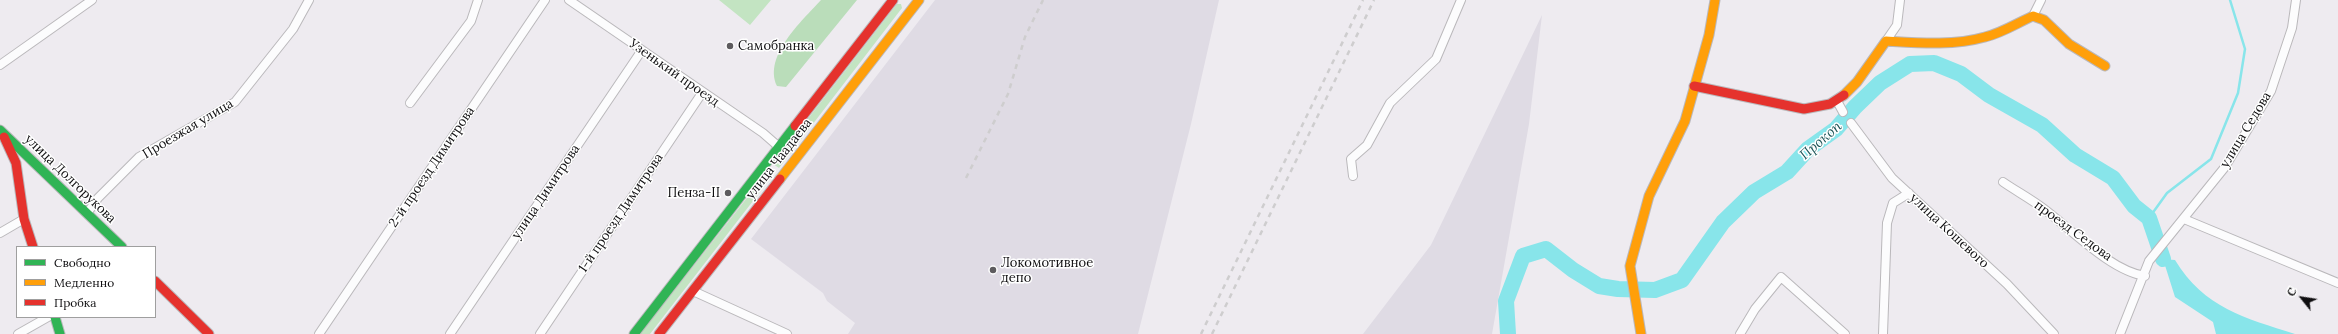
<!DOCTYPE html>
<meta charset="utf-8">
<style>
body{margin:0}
#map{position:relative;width:2338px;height:334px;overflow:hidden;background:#eeebf0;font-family:Lora,serif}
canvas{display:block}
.legend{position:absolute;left:16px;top:246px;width:140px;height:72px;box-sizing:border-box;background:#fff;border:1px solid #9f9f9f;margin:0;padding:5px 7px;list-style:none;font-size:12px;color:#0f0e10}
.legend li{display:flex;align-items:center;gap:8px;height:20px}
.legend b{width:20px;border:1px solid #9f9f9f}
.north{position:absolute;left:2282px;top:278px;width:40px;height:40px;-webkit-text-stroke:3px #fff;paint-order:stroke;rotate:300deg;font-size:11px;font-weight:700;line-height:16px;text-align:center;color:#0f0e10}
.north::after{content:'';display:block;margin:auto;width:14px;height:18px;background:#0f0e10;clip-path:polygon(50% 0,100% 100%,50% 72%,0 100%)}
</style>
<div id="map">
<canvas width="2338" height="334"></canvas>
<ul class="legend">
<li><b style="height:5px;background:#30b455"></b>Свободно</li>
<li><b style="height:5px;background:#ff9f0a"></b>Медленно</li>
<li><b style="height:5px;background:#e5322d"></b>Пробка</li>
</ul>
<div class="north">С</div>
</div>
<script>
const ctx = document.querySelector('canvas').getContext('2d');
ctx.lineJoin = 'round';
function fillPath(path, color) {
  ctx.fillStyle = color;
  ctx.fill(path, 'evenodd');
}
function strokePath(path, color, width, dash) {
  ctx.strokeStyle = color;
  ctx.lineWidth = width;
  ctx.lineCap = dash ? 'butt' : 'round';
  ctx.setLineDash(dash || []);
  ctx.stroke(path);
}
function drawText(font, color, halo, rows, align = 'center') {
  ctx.font = font + ' Lora,serif';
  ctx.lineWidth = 3;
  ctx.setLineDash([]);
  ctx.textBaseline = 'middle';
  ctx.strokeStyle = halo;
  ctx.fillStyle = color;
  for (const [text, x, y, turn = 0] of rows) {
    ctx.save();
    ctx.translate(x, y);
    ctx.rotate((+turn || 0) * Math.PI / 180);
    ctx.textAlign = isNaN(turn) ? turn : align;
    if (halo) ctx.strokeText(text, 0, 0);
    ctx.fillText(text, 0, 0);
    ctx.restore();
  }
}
const built = new Path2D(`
 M935,0h284l-28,124 -53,210h-290l7,-11 -28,-22 -4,-8 -72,-54z
 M1542,15l-13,109 -37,210h-129l68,-89z`);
const green = new Path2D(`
 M719,0h52l-21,25z
 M897,4h4l1,4 -123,160 -6,-4z
 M765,175l5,4 -120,155h-10z`);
const forest = new Path2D(`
 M821,0h36l-71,87 -9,-1c-14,-30 25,-65 44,-86z`);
const water = new Path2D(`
 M2163,259l12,1c29,48 70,58 120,74h-79l-3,-12 -38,-25z`);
const stream = new Path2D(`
 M2149,218l18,-25 44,-34 27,-66 7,-44 -15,-49`);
const river = new Path2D(`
 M1508,334l-2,-33 17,-45 23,-7 27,21 26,16 19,3 37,1 27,-10 41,-58 31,-30 33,-20 21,-23 28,-20 19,-22 25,-24 30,-19 24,-1 27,11 28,21 53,30 33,30 38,23 21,28 15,12 14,41`);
const street = new Path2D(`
 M569,0l194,133 16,14
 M2033,16l8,-16
 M1886,41l11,-16 3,-25
 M0,65l92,-65
 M1837,101l6,11
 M410,103l61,-82 7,-21
 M1851,123l41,55 115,106 47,50
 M1353,176l-2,-17 16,-14 23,-42 46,-44 25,-59
 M2003,182c13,9 28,17 41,27 28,21 67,62 101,67
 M88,212l10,-14 41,-41 96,-55 58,-73 16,-29
 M2184,219l154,64
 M0,233l24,-14
 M693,291l94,43
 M18,334l30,-17
 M319,334l226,-334
 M450,334l192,-284
 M540,334l162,-241
 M1740,334l15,-25 26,-32 64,57
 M1883,334l4,-111 6,-20 16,-10
 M2120,334l29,-73 76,-94 46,-76 21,-63 4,-28`);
const fast = new Path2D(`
 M0,130l122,117
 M55,317l5,17
 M634,334l161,-208`);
const slow = new Path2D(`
 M1844,95l13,-13 29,-41c33,2 67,5 99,-4 17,-4 32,-14 48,-21l11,4 25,24 36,22
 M780,179l139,-179
 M1641,334l-11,-68 19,-70 36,-75 24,-86 6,-35`);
const jam = new Path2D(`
 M1694,86l110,23 26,-5 14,-9
 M795,126l98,-126
 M4,137l12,26 8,56 9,28
 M155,281l54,53
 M659,334l121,-155`);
const rail = new Path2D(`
 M966,178l42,-84 17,-57 18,-37
 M1201,334l162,-334
 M1212,334l162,-334`);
const markers = [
 [730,46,4,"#5d5b5e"],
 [728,193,4,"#5d5b5e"],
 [993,270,4,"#5d5b5e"]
];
const poiNames = [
 ["Самобранка",738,46],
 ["Пенза-II",720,193,"right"],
 ["Локомотивное",1001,263],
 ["депо",1001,278]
];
const streetNames = [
 ["Узенький проезд",674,73,35],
 ["Проезжая улица",188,129,-31],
 ["улица Седова",2246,130,-59],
 ["улица Чаадаева",779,159,-52],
 ["2-й проезд Димитрова",432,167,-56],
 ["улица Долгорукова",70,179,44],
 ["улица Димитрова",546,192,-56],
 ["1-й проезд Димитрова",621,213,-56],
 ["улица Кошевого",1949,231,43],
 ["проезд Седова",2073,231,36]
];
const waterNames = [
 ["Прокоп",1821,141,-41]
];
fillPath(built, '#dfdbe4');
fillPath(green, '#c3e4c2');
fillPath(forest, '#baddba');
fillPath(water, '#88e5ea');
strokePath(stream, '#88e5ea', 2.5);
strokePath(river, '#88e5ea', 16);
strokePath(street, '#bab8bb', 10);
strokePath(fast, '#bab8bb', 11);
strokePath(slow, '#bab8bb', 11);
strokePath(jam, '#bab8bb', 11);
strokePath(street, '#fcfcfd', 8);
strokePath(fast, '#30b455', 9);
strokePath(slow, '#ff9f0a', 9);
strokePath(jam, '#e5322d', 9);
strokePath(rail, '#cecdce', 2.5, [5, 5]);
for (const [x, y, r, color] of markers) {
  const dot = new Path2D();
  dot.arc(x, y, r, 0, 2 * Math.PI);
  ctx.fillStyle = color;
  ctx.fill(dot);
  strokePath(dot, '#fff', 1.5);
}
drawText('13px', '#0f0e10', '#fff', poiNames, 'left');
drawText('13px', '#0f0e10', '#fff', streetNames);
drawText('italic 14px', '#1c5557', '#fff', waterNames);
</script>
